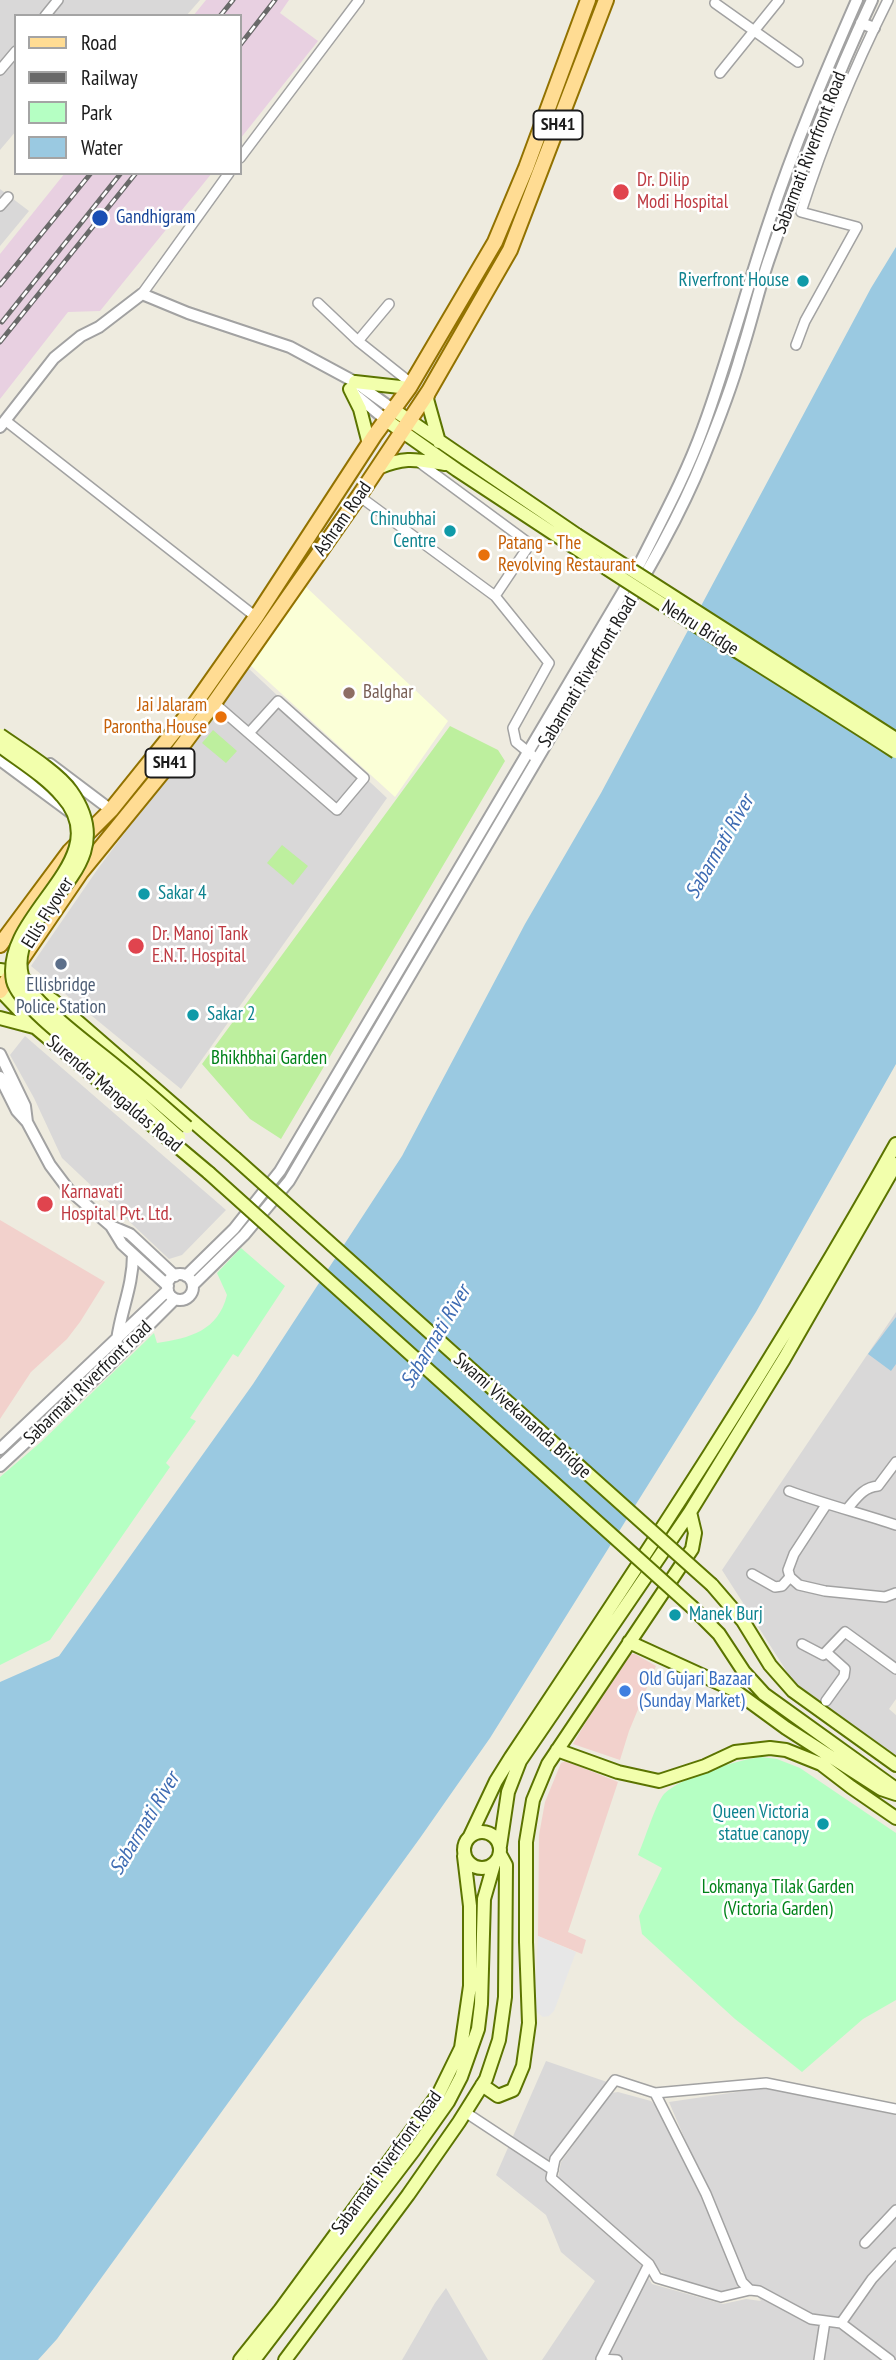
<!DOCTYPE html>
<style>
body{margin:0}
#map{position:relative;width:896px;height:2360px;overflow:hidden;background:#eeebdf;font-family:"PT Sans Narrow",sans-serif}
canvas{display:block}
.legend{position:absolute;left:14px;top:14px;width:228px;height:161px;box-sizing:border-box;background:#fff;border:2px solid #a4a4a4;margin:0;padding:9px 12px;list-style:none;font-size:21px;color:#1b1b1b}
.legend li{display:flex;align-items:center;gap:14px;height:35px}
.legend b{width:35px;border:2px solid #a4a4a4}
</style>
<div id="map">
<canvas width="896" height="2360"></canvas>
<ul class="legend">
<li><b style="height:9px;background:#ffdc93"></b>Road</li>
<li><b style="height:9px;background:#696969"></b>Railway</li>
<li><b style="height:19px;background:#b5ffc3"></b>Park</li>
<li><b style="height:19px;background:#9ac9e1"></b>Water</li>
</ul>
</div>
<script>
const ctx = document.querySelector('canvas').getContext('2d');
ctx.lineJoin = 'round';
function fillPath(path, color) {
  ctx.fillStyle = color;
  ctx.fill(path, 'evenodd');
}
function strokePath(path, color, width, dash) {
  ctx.strokeStyle = color;
  ctx.lineWidth = width;
  ctx.lineCap = dash ? 'butt' : 'round';
  ctx.setLineDash(dash || []);
  ctx.stroke(path);
}
function drawText(font, color, halo, rows, align = 'center') {
  ctx.font = font + ' "PT Sans Narrow",sans-serif';
  ctx.lineWidth = 5;
  ctx.setLineDash([]);
  ctx.textBaseline = 'middle';
  ctx.strokeStyle = halo;
  ctx.fillStyle = color;
  for (const [text, x, y, turn = 0] of rows) {
    ctx.save();
    ctx.translate(x, y);
    ctx.rotate((+turn || 0) * Math.PI / 180);
    ctx.textAlign = isNaN(turn) ? turn : align;
    if (halo) ctx.strokeText(text, 0, 0);
    ctx.fillText(text, 0, 0);
    ctx.restore();
  }
}
const residential = new Path2D(`
 M0,0h200l-14,16h-170v115l-16,19z
 M0,189l29,22 -29,35z
 M248,668l139,130 -206,291 -150,-123 66,-96z
 M25,1036l201,174 -44,45 -13,4 -107,-101 -28,-60 -24,-43z
 M896,1312v387l-7,10 7,6v43l-100,-72 -74,-116z
 M546,2061l61,21 -60,79 -1,20 95,84 11,19 71,20 23,-5 15,2 -18,-26 -74,-173 95,-14 132,27v245h-354l53,-79 -34,-29 -15,-37 -50,-40z
 M618,2092l33,9 11,11 55,119 21,56 -14,5 -53,-14 -15,-10 -98,-90 3,-16 50,-69z
 M446,2288l42,72h-86l33,-57z`);
const commercial = new Path2D(`
 M0,1220l105,62 -25,40 -13,17 -36,33 -31,47z
 M626,1654h9l21,12 -27,65 -9,29 -47,-16z
 M566,1761l52,21 -50,150 18,8 -4,14 -44,-18 1,-101 6,-33 16,-39z`);
const industrial = new Path2D(`
 M206,0h83l-9,13 38,28 -78,98v-123h-47z
 M65,173h147l-112,138 -32,1 -68,87v-145z`);
const education = new Path2D(`
 M305,586l143,135 -53,76 -146,-133z`);
const grass = new Path2D(`
 M450,726l48,24 7,11 -224,378 -31,-20 -48,-55z
 M213,730l24,21 -11,12 -24,-20z
 M282,845l26,21 -15,19 -26,-22z`);
const park = new Path2D(`
 M241,1248l44,38 -47,71 -5,-3 -43,64 6,3 -30,42 4,4 -120,173 -50,25v-188l41,-35 113,-109 3,10c33,-5 61,-12 70,-48l-10,-22z
 M761,1757l16,2 23,9 96,65v167l-33,19 -61,53 -67,-53 -93,-85 -3,-18 23,-48 -24,-13c6,-13 18,-52 26,-61 17,-17 73,-34 97,-37z`);
const parking = new Path2D(`
 M538,1936l38,16 -22,59 -5,5 -6,1 -9,-7z`);
const water = new Path2D(`
 M896,247v817l-140,248 -266,426 -70,100 -363,501 -19,21h-38v-678l59,-26 194,-272 149,-228 123,-232 76,-131 270,-505z
 M896,1317v47l-5,7 -23,-17z`);
const minor = new Path2D(`
 M715,3l83,59
 M45,16l13,-16
 M0,70l16,-19
 M720,73l59,-73
 M240,158l119,-158
 M0,206l8,-9
 M142,294l87,-121
 M318,303l40,38
 M389,304l-31,37 54,43
 M796,345l9,-24 52,-94 -56,-15c23,-72 53,-144 87,-212
 M6,421l250,196
 M359,496l136,100 35,-52 -114,-84
 M495,596l54,67 -36,65 3,14 17,14
 M214,703l123,107 27,-32 -86,-77 -29,32
 M789,1491c35,13 71,22 107,34
 M826,1505l-32,49 -6,16 2,7 9,8 26,6 60,6 11,-4
 M847,1509c9,-10 16,-22 31,-23l18,-24
 M752,1574l23,13 7,-1 8,-9
 M802,1644l21,11 22,-23 51,37
 M826,1701l18,-25 1,-7 -19,-17
 M655,2093l51,101 36,88 8,8
 M465,2112l88,58
 M865,2243l31,-33
 M841,2323l-30,-4 -52,-28 -9,-1 -29,7 -64,-19 -8,-14 -98,-86 4,-19 60,-79 40,13 111,-10 130,26
 M617,2360l-16,-1 48,-95
 M819,2360l6,-39
 M890,2360l-49,-37 31,-44 24,-26`);
const tertiary = new Path2D(`
 M861,23l13,5
 M351,391l35,29
 M0,427l54,-69 27,-22 18,-9 43,-33 46,19 102,34 65,35 39,28
 M0,760l70,52
 M50,764l61,46
 M0,1054l25,52 2,16
 M0,1077l17,34 10,11 23,43 18,24 43,37 11,18 46,42
 M111,1226l19,8 45,42
 M167 1287a13 13 0 1 1 26 0a13 13 0 1 1-26 0Z
 M186,1276l48,-47 46,-58 360,-608c22,-44 46,-88 63,-135 25,-68 43,-138 66,-206 25,-76 56,-149 88,-222
 M193,1285l51,-50 45,-54 309,-525c37,-64 77,-128 105,-197 14,-34 28,-69 38,-105 10,-30 17,-62 27,-92 30,-88 64,-177 104,-262
 M117,1340c4,-30 16,-54 16,-86
 M0,1449l168,-159
 M0,1466l106,-98 69,-69`);
const secondary = new Path2D(`
 M355,382l54,6
 M350,389l10,20 9,35
 M429,391l-2,8 12,43
 M394,410l183,125
 M386,420l71,50 114,75
 M378,468c28,-12 39,-8 67,-4
 M0,970l14,2 40,29 181,157
 M0,990l35,37 174,146
 M0,1018l34,9
 M712,1585l31,36 27,44 23,26 103,74
 M693,1608l26,26 25,38 20,22 132,95
 M629,1642l105,48 52,38 95,61 15,5
 M557,1750l61,22 41,9 46,-15 30,-14 35,-4 16,2 35,14 30,23 45,31
 M464 1850a18 18 0 1 1 36 0a18 18 0 1 1-36 0Z
 M470,1836l26,-55 15,-24c134,-201 267,-402 385,-613
 M500,1846l8,-54 12,-31 170,-249 94,-153 112,-195
 M482,2085l16,11 15,-6 10,-24 6,-43 -3,-81v-100l7,-42 15,-36 144,-215 3,-16 -5,-21
 M240,2360l40,-50 159,-217 22,-45 9,-62v-80l-6,-50
 M254,2360l160,-210 34,-48 13,-25 17,-48 3,-25 3,-105 10,-35
 M285,2360l123,-165 51,-73 27,-43 13,-39 6,-43 1,-132 -6,-11`);
const primary = new Path2D(`
 M0,945l70,-94 41,-41 74,-92 71,-101 118,-181 35,-48 86,-146 31,-74 62,-168
 M0,991l81,-119 84,-103 49,-66 145,-207 70,-105 81,-141 96,-250`);
const rail = new Path2D(`
 M220,16l13,-16
 M240,45l35,-45
 M0,285l91,-112
 M2,322l119,-149
 M0,342l136,-169`);
const secondaryBridge = new Path2D(`
 M577,535l319,204
 M571,545c107,71 217,137 325,207
 M0,735c20,14 58,37 71,56 59,83 -66,117 -49,185 6,25 75,74 96,92 24,19 46,39 69,59
 M0,746c21,16 45,30 62,50 58,64 -62,117 -49,185 6,26 77,76 99,95 22,20 44,41 67,61
 M235,1158l477,427
 M209,1173l484,435`);
const markers = [
 [621,192,9,"#e0444e"],
 [100,218,9,"#1a4fb4"],
 [803,281,7,"#0f9aa8"],
 [450,531,7,"#0f9aa8"],
 [484,555,7,"#e8710a"],
 [349,693,7,"#8d6e63"],
 [221,717,7,"#e8710a"],
 [144,894,7,"#0f9aa8"],
 [136,946,9,"#e0444e"],
 [61,964,7,"#5c6f8a"],
 [193,1015,7,"#0f9aa8"],
 [45,1204,9,"#e0444e"],
 [675,1615,7,"#0f9aa8"],
 [625,1691,7,"#3f7fe0"],
 [823,1824,7,"#0f9aa8"]
];
const shields = [
 [558,125,49],
 [170,763,49]
];
const shieldNames = [
 ["SH41",558,125],
 ["SH41",170,763]
];
const streetNames = [
 ["Sabarmati Riverfront Road",810,153,-69],
 ["Ashram Road",343,519,-55],
 ["Nehru Bridge",700,628,32],
 ["Sabarmati Riverfront Road",588,672,-59],
 ["Ellis Flyover",48,913,-58],
 ["Surendra Mangaldas Road",114,1094,40],
 ["Sabarmati Riverfront road",88,1383,-44],
 ["Swami Vivekananda Bridge",522,1416,42],
 ["Sabarmati Riverfront Road",387,2163,-54]
];
const healthNames = [
 ["Dr. Dilip",637,181],
 ["Modi Hospital",637,203],
 ["Dr. Manoj Tank",152,935],
 ["E.N.T. Hospital",152,957],
 ["Karnavati",61,1193],
 ["Hospital Pvt. Ltd.",61,1215]
];
const transitNames = [
 ["Gandhigram",116,218]
];
const cultureNames = [
 ["Riverfront House",789,281],
 ["Chinubhai",436,520],
 ["Centre",436,542],
 ["Sakar 4",158,894,"left"],
 ["Sakar 2",207,1015,"left"],
 ["Manek Burj",689,1615,"left"],
 ["Queen Victoria",809,1813],
 ["statue canopy",809,1835]
];
const foodNames = [
 ["Patang - The",498,544],
 ["Revolving Restaurant",498,566],
 ["Jai Jalaram",207,706,"right"],
 ["Parontha House",207,728,"right"]
];
const educationNames = [
 ["Balghar",363,693]
];
const serviceNames = [
 ["Ellisbridge",61,986],
 ["Police Station",61,1008]
];
const parkNames = [
 ["Bhikhbhai Garden",269,1059],
 ["Lokmanya Tilak Garden",778,1888],
 ["(Victoria Garden)",778,1910]
];
const shopNames = [
 ["Old Gujari Bazaar",639,1680],
 ["(Sunday Market)",639,1702]
];
const waterNames = [
 ["Sabarmati River",720,847,-60],
 ["Sabarmati River",436,1337,-59],
 ["Sabarmati River",145,1824,-59]
];
fillPath(residential, '#d9d8d8');
fillPath(commercial, '#f2d1cc');
fillPath(industrial, '#e8d0e1');
fillPath(education, '#fbffd7');
fillPath(grass, '#bdef9e');
fillPath(park, '#b5ffc3');
fillPath(parking, '#e7e7e7');
fillPath(water, '#9ac9e1');
strokePath(minor, '#a2a2a2', 12);
strokePath(tertiary, '#a2a2a2', 14);
strokePath(secondary, '#5b7400', 16);
strokePath(primary, '#927200', 18);
strokePath(minor, '#fff', 9);
strokePath(tertiary, '#fff', 10);
strokePath(secondary, '#f2ffac', 12);
strokePath(primary, '#ffdc93', 14);
strokePath(rail, '#696969', 5);
strokePath(rail, '#fff', 2.5, [8]);
strokePath(secondaryBridge, '#5b7400', 16, []);
strokePath(secondaryBridge, '#f2ffac', 12);
for (const [x, y, r, color] of markers) {
  const dot = new Path2D();
  dot.arc(x, y, r, 0, 2 * Math.PI);
  ctx.fillStyle = color;
  ctx.fill(dot);
  strokePath(dot, '#fff', 2.5);
}
for (const [x, y, w] of shields) {
  const box = new Path2D();
  box.roundRect(x - w / 2, y - 14.5, w, 29, 5);
  ctx.fillStyle = '#fff';
  ctx.fill(box);
  strokePath(box, '#1b1b1b', 2);
}
drawText('bold 18px', '#1b1b1b', null, shieldNames);
drawText('19px', '#1b1b1b', '#fff', streetNames);
drawText('19px', '#be3a42', '#fff', healthNames, 'left');
drawText('19px', '#164399', '#fff', transitNames, 'left');
drawText('19px', '#0d838f', '#fff', cultureNames, 'right');
drawText('19px', '#c56008', '#fff', foodNames, 'left');
drawText('19px', '#785e54', '#fff', educationNames, 'left');
drawText('19px', '#4e5e75', '#fff', serviceNames);
drawText('19px', '#008219', '#fff', parkNames);
drawText('19px', '#366cbe', '#fff', shopNames, 'left');
drawText('italic 21px', '#3f6cb3', '#fff', waterNames);
</script>
